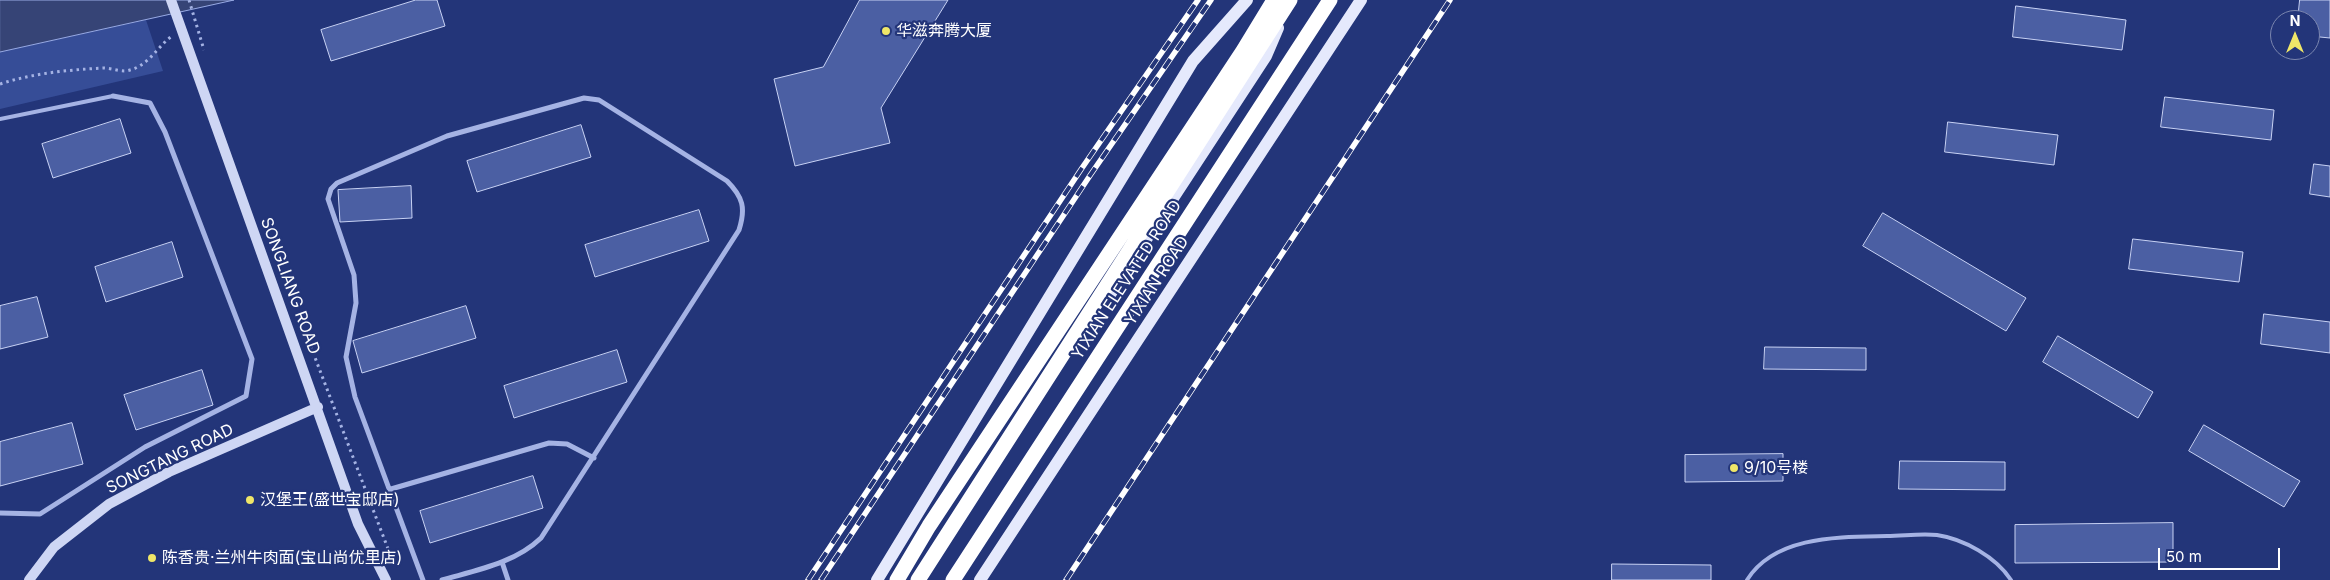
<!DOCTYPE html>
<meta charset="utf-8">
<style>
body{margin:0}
#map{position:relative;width:2330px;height:580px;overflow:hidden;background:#233579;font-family:Inter,sans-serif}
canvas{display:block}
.north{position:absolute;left:2270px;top:10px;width:50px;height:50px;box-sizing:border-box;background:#233579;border:1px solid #7b86af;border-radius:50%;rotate:0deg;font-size:14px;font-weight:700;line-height:20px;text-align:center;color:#fff}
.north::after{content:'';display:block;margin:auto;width:18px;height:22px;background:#efe668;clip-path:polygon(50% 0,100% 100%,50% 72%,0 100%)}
.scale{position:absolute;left:2158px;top:548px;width:122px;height:22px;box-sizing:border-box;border:2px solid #fff;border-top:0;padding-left:6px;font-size:15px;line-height:18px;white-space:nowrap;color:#fff;-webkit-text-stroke:4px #233579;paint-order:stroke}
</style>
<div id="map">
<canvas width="2330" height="580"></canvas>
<div class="north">N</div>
<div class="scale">50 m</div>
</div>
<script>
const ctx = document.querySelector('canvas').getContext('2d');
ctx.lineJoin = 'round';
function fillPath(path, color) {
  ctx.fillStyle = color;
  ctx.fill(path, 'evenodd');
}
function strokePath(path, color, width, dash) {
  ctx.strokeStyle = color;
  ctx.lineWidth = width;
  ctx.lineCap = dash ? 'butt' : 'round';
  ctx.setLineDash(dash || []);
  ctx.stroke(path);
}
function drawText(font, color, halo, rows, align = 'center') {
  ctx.font = font + ' Inter,"Noto Sans SC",sans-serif';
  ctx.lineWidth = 4.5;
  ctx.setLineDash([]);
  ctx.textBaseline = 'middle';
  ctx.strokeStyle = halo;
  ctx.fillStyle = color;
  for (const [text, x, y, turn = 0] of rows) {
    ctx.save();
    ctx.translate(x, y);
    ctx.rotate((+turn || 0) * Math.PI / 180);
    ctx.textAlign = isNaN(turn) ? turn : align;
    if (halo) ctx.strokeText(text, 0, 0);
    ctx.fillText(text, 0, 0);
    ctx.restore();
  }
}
const green = new Path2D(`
 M146,20l17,51 -163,38v-57z`);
const water = new Path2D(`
 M0,0h234l-234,52z`);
const building = new Path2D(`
 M416,0h21l8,26 -114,35 -10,-31z
 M860,0h88l-67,108 9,35 -95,23 -21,-87 49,-12z
 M2300,0h30v38l-20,-2v-16h-12z
 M2016,6l110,14 -4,30 -109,-13z
 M2165,97l109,13 -3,30 -110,-13z
 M120,119l11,34 -78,25 -11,-34z
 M1948,122l110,13 -4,30 -109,-13z
 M581,125l10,32 -114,35 -10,-31z
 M2314,164l16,2v31l-20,-3z
 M411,186l1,32 -72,4 -2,-32z
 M699,210l10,31 -114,36 -10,-32z
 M1883,213l143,85 -20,33 -143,-85z
 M2133,239l110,13 -4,30 -110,-13z
 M172,242l11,35 -77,25 -11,-35z
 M37,297l11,40 -48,12v-43z
 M466,306l10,32 -114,35 -9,-32z
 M2264,314l66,8v31l-69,-9z
 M2058,336l95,56 -15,26 -95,-56z
 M1765,347l101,1v22l-102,-1z
 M617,350l10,32 -113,36 -10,-32z
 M202,370l11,35 -77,25 -12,-35z
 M72,423l11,41 -83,22v-44z
 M2204,425l96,56 -16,26 -95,-56z
 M1783,454v27l-98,1v-27z
 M1900,461l105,1v28l-106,-1z
 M533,476l10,32 -113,35 -10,-32z
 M2173,523v39l-158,1v-38z
 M1612,564l99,1v15h-99z`);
const path = new Path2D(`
 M189,0l15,50
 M0,84c34,-11 68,-14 103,-16 9,0 20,5 27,2 19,-5 27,-23 42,-34
 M306,334l84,220`);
const lane = new Path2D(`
 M0,119l113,-23
 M1747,580c28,-45 94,-43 140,-44 16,0 34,-3 50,-1 27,4 59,22 74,45`);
const street = new Path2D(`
 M391,489l158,-46 18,1 27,14
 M0,513l40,1 105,-67 101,-51 6,-37 -87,-227 -15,-29 -37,-7
 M502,562l6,18
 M423,580l-68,-183 -9,-40 10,-54 -2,-28 -26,-76 3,-10 6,-6 110,-47 137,-38 15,2 128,81c16,16 19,27 12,49l-198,308c-26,25 -64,32 -99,42`);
const secondary = new Path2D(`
 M171,0l187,524 28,56
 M29,580l25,-33 55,-43 60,-32 149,-65`);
const primary = new Path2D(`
 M1109,296l157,-240 12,-28
 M877,580l316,-519 54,-61
 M980,580l381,-580`);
const highway = new Path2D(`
 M897,580l32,-54 314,-475 31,-51
 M918,580l372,-580
 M953,580l377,-580`);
const rail = new Path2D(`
 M808,580l274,-412 116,-168
 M821,580l270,-406 120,-174
 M1066,580l384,-580`);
const markers = [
 [886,31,5,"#efe668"],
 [1734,468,5,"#efe668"],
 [250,500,5,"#efe668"],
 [152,558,5,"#efe668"]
];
const poiNames = [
 ["华滋奔腾大厦",896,31],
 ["9/10号楼",1744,468],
 ["汉堡王(盛世宝邸店)",260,500],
 ["陈香贵·兰州牛肉面(宝山尚优里店)",162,558]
];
const streetNames = [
 ["YIXIAN ELEVATED ROAD",1127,280,-57],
 ["YIXIAN ROAD",1157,281,-57],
 ["SONGLIANG ROAD",290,286,70],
 ["SONGTANG ROAD",170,459,-26]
];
fillPath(green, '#364d97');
fillPath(water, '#364476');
strokePath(water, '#99abe5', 1);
fillPath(building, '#4b5fa3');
strokePath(building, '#c8d2f4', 1);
strokePath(path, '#a5b3e4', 3, [2.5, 4]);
strokePath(lane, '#a5b3e4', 4);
strokePath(street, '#a5b3e4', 5);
strokePath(secondary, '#ced6f4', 10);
strokePath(primary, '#e5e9fc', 12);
strokePath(highway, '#fff', 15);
strokePath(rail, '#fff', 5.5);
strokePath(rail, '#233579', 4, [11]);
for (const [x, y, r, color] of markers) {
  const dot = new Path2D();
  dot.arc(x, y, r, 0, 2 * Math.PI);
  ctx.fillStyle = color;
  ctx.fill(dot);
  strokePath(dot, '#233579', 2);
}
drawText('16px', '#fff', '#233579', poiNames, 'left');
drawText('16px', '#fff', '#233579', streetNames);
</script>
